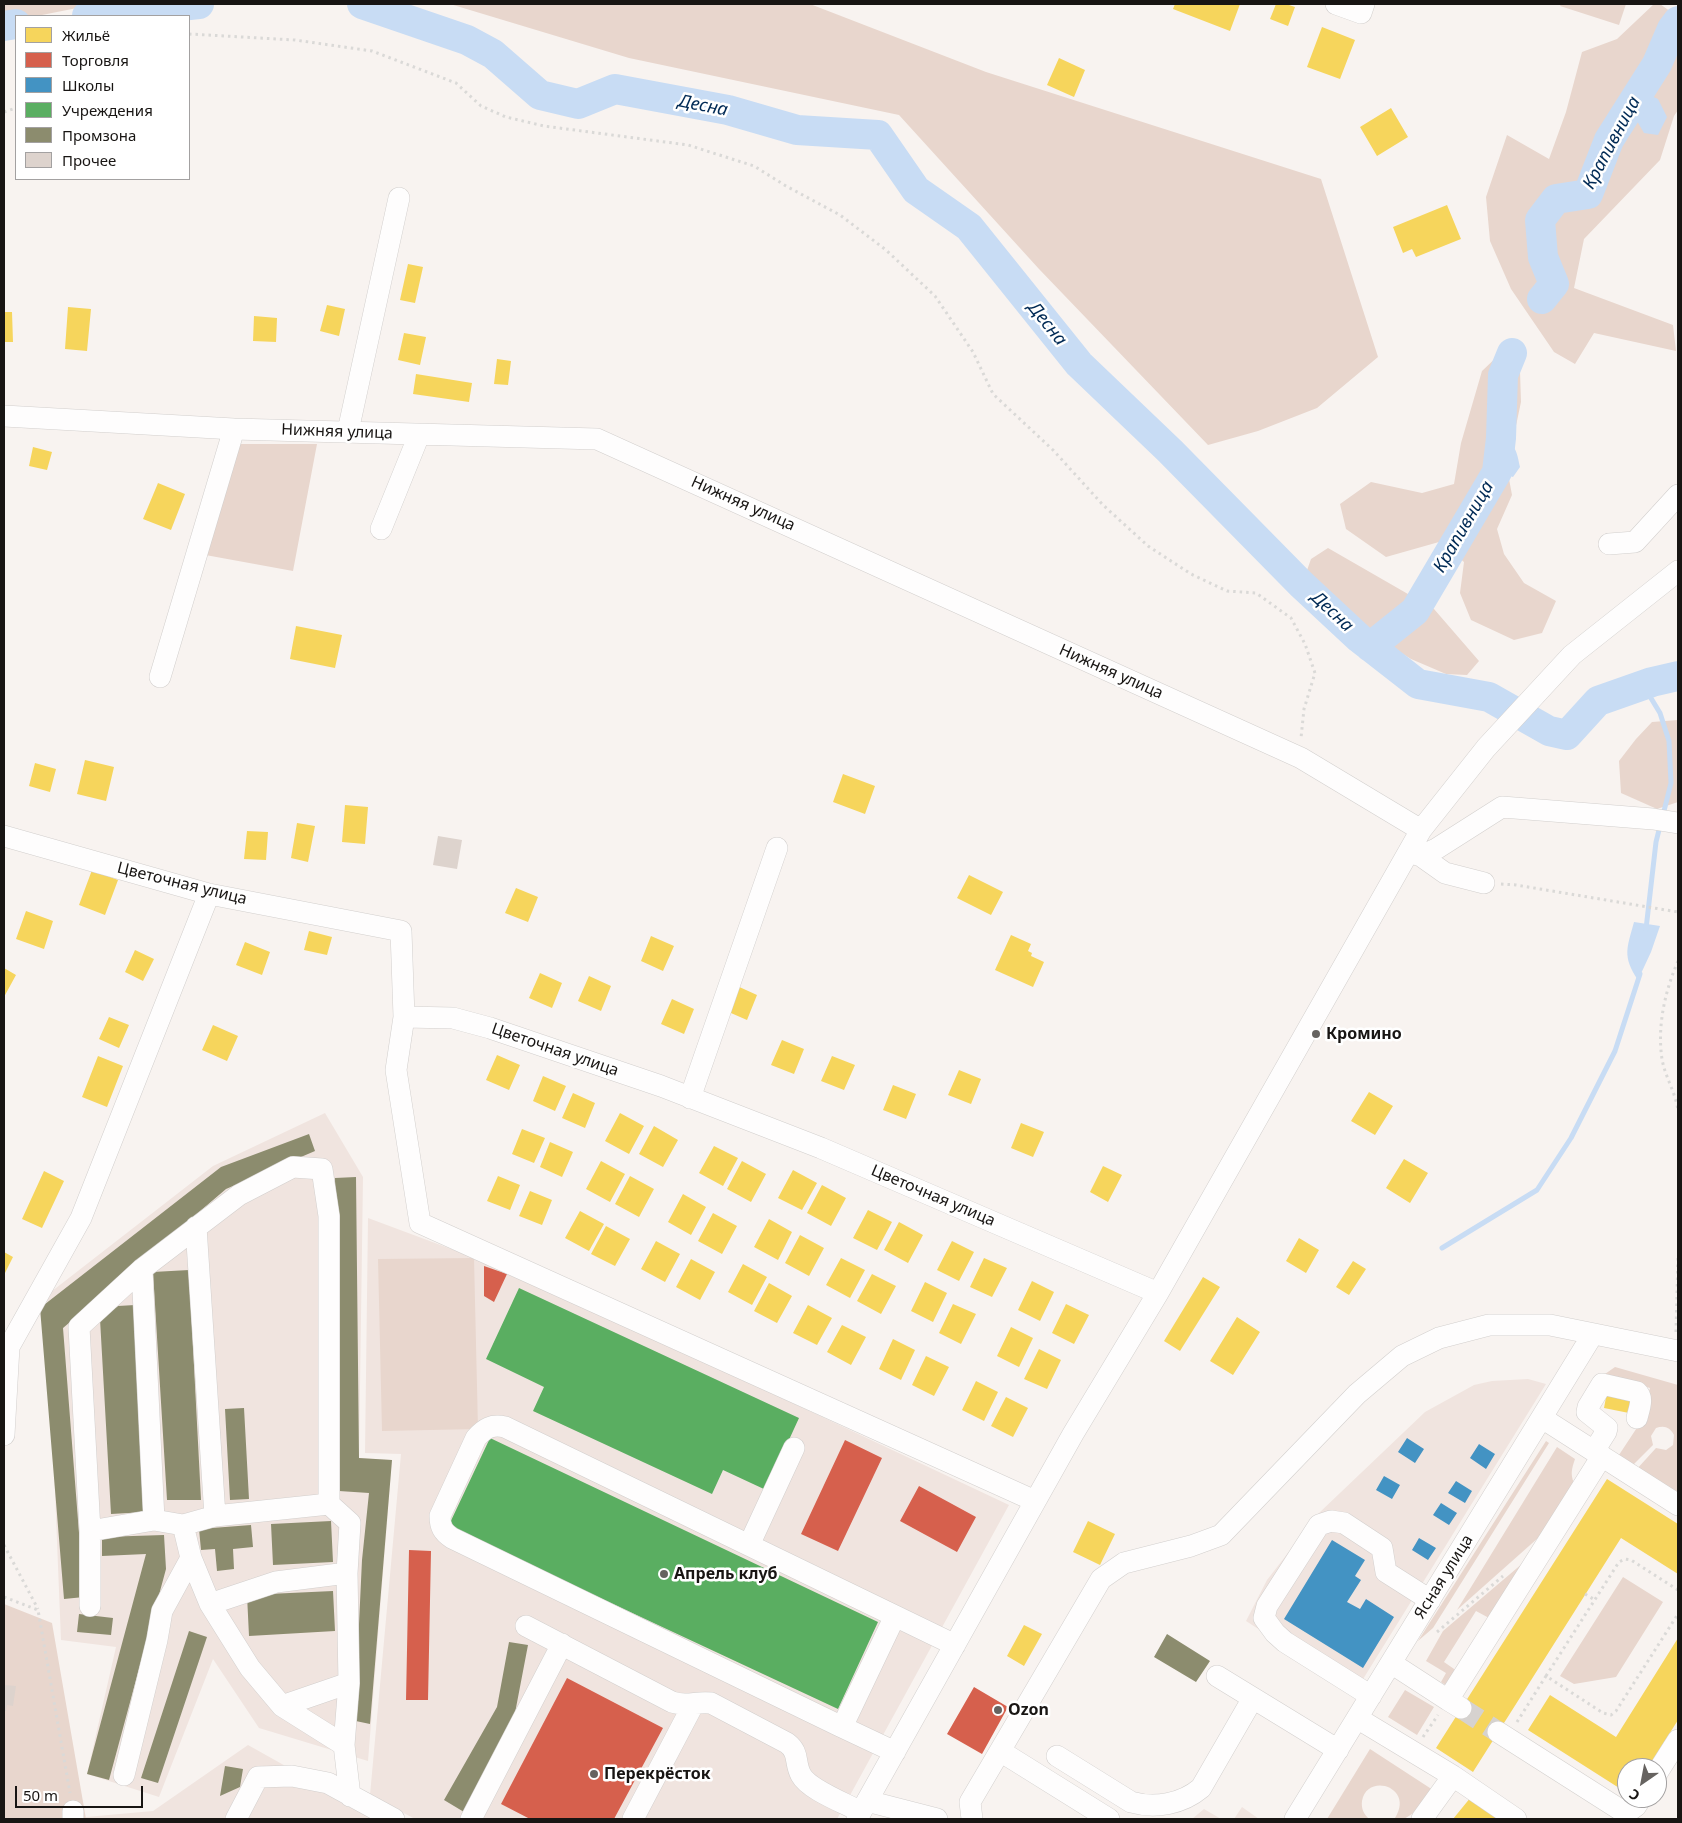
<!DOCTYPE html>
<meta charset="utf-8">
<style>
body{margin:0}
#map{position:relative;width:1682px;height:1823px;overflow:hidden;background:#f8f3f0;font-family:"Noto Sans",sans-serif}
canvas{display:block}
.frame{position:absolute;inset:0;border:5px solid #181513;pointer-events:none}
.legend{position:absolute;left:15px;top:15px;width:175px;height:165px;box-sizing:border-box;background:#fff;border:1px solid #a3a1a1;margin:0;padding:6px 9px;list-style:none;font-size:15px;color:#181513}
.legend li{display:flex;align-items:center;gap:10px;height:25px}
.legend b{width:25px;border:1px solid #a3a1a1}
.north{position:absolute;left:1617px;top:1758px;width:50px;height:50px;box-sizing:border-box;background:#fff;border:1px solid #a3a1a1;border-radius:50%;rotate:213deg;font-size:14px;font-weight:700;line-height:20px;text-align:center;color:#181513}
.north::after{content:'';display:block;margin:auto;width:18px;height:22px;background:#666360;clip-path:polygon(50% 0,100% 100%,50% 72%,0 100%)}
.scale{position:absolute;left:15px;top:1786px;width:128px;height:22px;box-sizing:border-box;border:2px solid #181513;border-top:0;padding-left:6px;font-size:15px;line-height:18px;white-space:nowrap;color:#181513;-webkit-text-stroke:4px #fff;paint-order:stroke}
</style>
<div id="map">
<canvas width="1682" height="1823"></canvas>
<div class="frame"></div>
<ul class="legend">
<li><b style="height:14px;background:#f6d55c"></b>Жильё</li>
<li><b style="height:14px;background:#d6604d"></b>Торговля</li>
<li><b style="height:14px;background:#4393c3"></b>Школы</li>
<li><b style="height:14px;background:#5aae61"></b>Учреждения</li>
<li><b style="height:14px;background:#8c8c6e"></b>Промзона</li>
<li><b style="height:14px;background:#ddd3cd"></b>Прочее</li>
</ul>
<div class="north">С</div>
<div class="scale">50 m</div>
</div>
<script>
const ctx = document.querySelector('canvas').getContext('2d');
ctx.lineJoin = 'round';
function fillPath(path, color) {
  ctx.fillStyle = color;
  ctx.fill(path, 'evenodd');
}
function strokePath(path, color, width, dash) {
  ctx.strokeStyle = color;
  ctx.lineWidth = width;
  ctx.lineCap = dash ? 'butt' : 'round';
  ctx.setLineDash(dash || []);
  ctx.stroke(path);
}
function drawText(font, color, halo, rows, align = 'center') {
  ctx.font = font + ' "Noto Sans",sans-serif';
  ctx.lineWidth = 5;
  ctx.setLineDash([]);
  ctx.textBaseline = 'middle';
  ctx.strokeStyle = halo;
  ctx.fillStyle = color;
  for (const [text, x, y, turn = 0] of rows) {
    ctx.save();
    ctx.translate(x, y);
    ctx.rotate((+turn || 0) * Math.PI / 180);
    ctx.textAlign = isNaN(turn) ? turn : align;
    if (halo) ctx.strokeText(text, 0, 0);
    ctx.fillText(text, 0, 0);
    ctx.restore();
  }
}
const built = new Path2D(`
 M325,1113l38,64 -4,281 33,2 -24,301 -109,-33 -46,-69 -54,138 -72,-23 29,-127 -55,-7 -14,-345 166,-129z
 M368,1218l153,57 488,230 -172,314h-422l-45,-24 31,-341 -36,-1z
 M1528,1379l18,5 -191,308 -109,-71 21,-41 52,-67 106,-101 49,-27 18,-4z
 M248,1745l132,74h-294v-2l67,-6z
 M1242,1807l17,12h-25z
 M1204,1809l17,10h-29z`);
const green = new Path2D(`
 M4,4h93l-60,12h-21v4l-12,3z
 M450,4h360l176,68 335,107 57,178 -61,51 -59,23 -50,14 -169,-176 -140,-154 -270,-57z
 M1561,4h65l-7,21 -59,-19z
 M1654,4h6l18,13v93l-4,6 -14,44 -76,79 -10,49 99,37 3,26 -82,-18 -19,31 -21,-12 -43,-63 -21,-48 -4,-44 21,-62 42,24 17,-47 16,-60 35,-13z
 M1504,350l16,21 1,31 -14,66 5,27 -15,34 7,25 20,29 32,18 -14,32 -28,7 -43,-20 -11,-27 4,-31 -25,-20 -53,15 -40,-28 -6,-25 31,-22 51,11 32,-9 7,-41 21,-72z
 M236,444h81l-24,127 -93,-17z
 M1328,548l106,61 45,52 -12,14 -21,-1 -35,-15 -51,-31 -55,-52 6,-17z
 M1678,720v82l-21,7 -36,-16 -2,-32 17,-22 16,-17z
 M474,1258l4,171 -96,2 -4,-172z
 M1615,1367l63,18v112l-42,-27 20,-22 10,2 7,-5 1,-10c-4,-8 -10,-10 -18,-7l-5,8 2,9 -22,22 -14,-9 25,-38 8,-32 -45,-14z
 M1546,1441l3,2 -116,185 -15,13z
 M1557,1447l18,12c-3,9 -5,15 -1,24l-36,55 -81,72z
 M1523,1563l-34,55 -13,-7 -32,51 13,9 -10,15 -6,-4 5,-9 -20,-12 17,-30z
 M1623,1577l40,25 -47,75 -42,7 -14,-8z
 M4,1604l48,19 34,196h-82z
 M1405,1690l29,17 -17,28 -29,-18z
 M1370,1749l63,41 -13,19 -16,10 -9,-1c20,-31 -28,-46 -33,-17 -1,8 2,13 7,18h-42z`);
const water = new Path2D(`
 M1632,87l26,12 9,18 -9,18 -14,-2 -17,-29z
 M1501,438c15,5 16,15 19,29l-7,10 -16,-5c-6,-16 -9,-22 4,-34z
 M1634,922l26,4 -9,26 -13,28c-16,-24 -11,-32 -4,-58z`);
const homes = new Path2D(`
 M1175,4h65l-10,27 -57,-22z
 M1276,4h10l9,3 -7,19 -18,-7z
 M1322,27l33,13 -15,39 -33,-12z
 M1059,58l26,12 -11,27 -27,-12z
 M1391,108l17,29 -31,19 -17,-29z
 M1447,205l14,34 -45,18 -4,-8 -9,4 -10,-26z
 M408,264l15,3 -8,36 -15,-3z
 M327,305l18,4 -6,27 -19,-5z
 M68,307l23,2 -4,42 -22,-2z
 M4,312h8l1,30h-9z
 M254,316l23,2 -1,24 -23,-1z
 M404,333l22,4 -6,28 -22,-5z
 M497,359l14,2 -3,24 -14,-1z
 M416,374l56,9 -3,19 -56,-8z
 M33,447l19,5 -5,18 -18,-4z
 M158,483l27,11 -14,36 -28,-11z
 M296,626l46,9 -7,33 -45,-9z
 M85,760l29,7 -8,34 -29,-7z
 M35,763l21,6 -6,23 -21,-6z
 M843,774l32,12 -10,28 -32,-12z
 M345,805l23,2 -3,37 -23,-2z
 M297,823l18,3 -7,36 -17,-4z
 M247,831l21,1 -2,28 -22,-1z
 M92,870l26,10 -13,35 -26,-10z
 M969,875l34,17 -12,23 -34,-17z
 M516,888l22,9 -10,25 -23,-9z
 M26,911l27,10 -9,28 -28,-10z
 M309,931l23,6 -5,18 -23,-5z
 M1011,935l20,9 -3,7 4,2 -1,3 13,6 -11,25 -38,-17z
 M651,936l23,10 -11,25 -22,-10z
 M245,942l25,10 -8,23 -26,-10z
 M135,950l19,9 -11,22 -18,-9z
 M4,968l12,7 -12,22z
 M540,973l22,10 -10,25 -23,-10z
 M589,976l22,10 -10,25 -23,-10z
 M735,985l22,10 -10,25 -23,-10z
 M672,999l22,10 -10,25 -23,-10z
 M109,1017l20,8 -10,23 -20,-9z
 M213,1025l25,11 -11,25 -25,-11z
 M782,1040l22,9 -10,25 -23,-9z
 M497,1055l23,10 -11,25 -23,-10z
 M98,1056l25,10 -16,41 -25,-10z
 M832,1056l23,9 -11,25 -23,-9z
 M959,1070l22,9 -10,25 -23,-9z
 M543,1076l23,10 -11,25 -22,-10z
 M893,1085l23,9 -10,25 -23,-9z
 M1369,1092l24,14 -18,29 -24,-14z
 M573,1093l22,10 -10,25 -23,-10z
 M620,1113l24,13 -15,28 -24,-13z
 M1021,1123l23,9 -11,25 -22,-9z
 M654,1126l24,14 -15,27 -24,-13z
 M522,1129l23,9 -11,25 -22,-9z
 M550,1142l23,10 -11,25 -22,-10z
 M714,1146l24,12 -15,28 -24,-13z
 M1404,1159l24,14 -18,30 -24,-15z
 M601,1161l24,13 -15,28 -24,-13z
 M742,1161l24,13 -15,28 -24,-13z
 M1103,1166l19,9 -14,27 -18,-10z
 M793,1170l24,13 -15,27 -24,-12z
 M44,1171l20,10 -22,47 -20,-9z
 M498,1176l22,9 -10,25 -23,-9z
 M630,1176l24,13 -15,28 -24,-13z
 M822,1185l24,13 -15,28 -24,-13z
 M530,1191l22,9 -10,25 -23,-9z
 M683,1194l23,13 -15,28 -23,-13z
 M868,1210l24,12 -15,28 -24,-12z
 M580,1211l24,13 -15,27 -24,-13z
 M713,1213l24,13 -15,28 -24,-13z
 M769,1219l23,13 -14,28 -24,-13z
 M899,1222l24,13 -15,28 -24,-13z
 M606,1226l24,13 -15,27 -24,-12z
 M800,1235l24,13 -15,28 -24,-13z
 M1299,1238l20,12 -13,23 -20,-12z
 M656,1241l24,13 -15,28 -24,-13z
 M952,1241l22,11 -15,29 -22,-11z
 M4,1252l9,5 -9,18z
 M841,1258l24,12 -15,28 -24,-13z
 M984,1258l23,10 -15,29 -22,-10z
 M691,1259l24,13 -15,28 -24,-13z
 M1353,1261l13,8 -17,26 -13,-8z
 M743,1264l24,13 -15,28 -24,-13z
 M872,1274l24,12 -15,28 -24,-13z
 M1203,1277l17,10 -40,64 -16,-10z
 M1032,1281l22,11 -14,29 -22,-11z
 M925,1282l22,11 -14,29 -22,-11z
 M769,1283l23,13 -15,27 -23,-12z
 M953,1304l23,10 -15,30 -22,-11z
 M1066,1304l23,11 -15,29 -22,-11z
 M808,1305l24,13 -15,27 -24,-12z
 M1237,1317l23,15 -27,43 -23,-14z
 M842,1325l24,12 -15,28 -24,-13z
 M1011,1327l22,11 -14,29 -22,-11z
 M893,1339l22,11 -14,30 -22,-11z
 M1039,1349l22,11 -14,29 -23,-10z
 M926,1356l23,11 -15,29 -22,-11z
 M976,1381l22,11 -14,29 -22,-11z
 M1607,1392l30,6 -3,16 -30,-6z
 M1006,1397l22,11 -15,29 -22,-11z
 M1607,1479l71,45v50l-57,-36 -148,234 -37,-24z
 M1088,1521l27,13 -15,31 -27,-13z
 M1024,1625l18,9 -18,32 -17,-10z
 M1678,1638v82l-30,48h-21v25l-99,-63 22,-35 66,42z
 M1471,1797l29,22h-47z`);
const shops = new Path2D(`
 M484,1266l23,8 -13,28 -10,-6z
 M845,1440l37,18 -44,93 -37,-17z
 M919,1486l57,31 -19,35 -57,-31z
 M409,1550l22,1 -3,149h-22z
 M567,1678l96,50 -49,91h-84l-29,-15z
 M974,1687l34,20 -26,47 -35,-20z`);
const schools = new Path2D(`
 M1407,1438l17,11 -9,14 -17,-11z
 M1479,1444l16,10 -9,15 -16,-11z
 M1384,1476l16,9 -8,14 -16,-9z
 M1456,1481l16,10 -7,12 -17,-10z
 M1441,1503l16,10 -8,12 -16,-10z
 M1419,1538l17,10 -8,12 -16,-10z
 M1332,1540l33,20 -10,16 6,4 -14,22 13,7 6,-10 28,18 -31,51 -79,-49z`);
const public = new Path2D(`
 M519,1288l280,130 -33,72 -43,-20 -11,24 -179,-83 11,-24 -58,-28z
 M490,1438l388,184 -40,87 -390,-182z`);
const industry = new Path2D(`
 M309,1134l6,17 -89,38 -163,139 21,269 -20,2 -24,-291 181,-141z
 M356,1177l3,281 33,2 -22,264 -19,-4 8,-96 3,-64 7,-67 -30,-2 -4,-313z
 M189,1270l12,230h-34l-14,-228z
 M135,1305l11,207 -35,2 -11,-195 18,-13z
 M244,1408l5,91 -19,1 -5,-91z
 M331,1521l2,41 -60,3 -2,-41z
 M251,1525l2,22 -20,2 1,20 -17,2 -2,-22 -14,1 -2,-21z
 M164,1535l2,34 -57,211 -22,-6 59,-220 -44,2v-19z
 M333,1591l2,40 -86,5 -2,-41z
 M79,1614l34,4 -2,17 -34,-3z
 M189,1631l18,6 -49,146 -17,-5z
 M1167,1634l43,27 -14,21 -42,-25z
 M509,1642l19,3 -13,68 -51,99 -20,-12 53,-93z
 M225,1766l18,3 -3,18 -20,9z`);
const stream = new Path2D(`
 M1643,685l17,28 9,28 2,42 -8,32
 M1646,929l10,-87 4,-16
 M1442,1248l95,-58 34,-52 44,-87 25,-77`);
const river = new Path2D(`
 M362,4l105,36 26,14 47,41 38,9 37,-15 113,21 69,20 81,5 38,55 53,37 110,137 91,87 131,133 58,54 59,46 71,13 60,34 18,4 31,-34 54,-19 26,-6
 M87,16l112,-12
 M4,26l12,-2
 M1542,299l12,-15 -11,-27 -3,-37 16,-21 32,-5 21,-54 48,-76 15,-35 6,-8
 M1370,647l45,-36 82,-139 4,-34 2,-63 9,-22`);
const building = new Path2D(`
 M438,836l24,4 -5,29 -24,-4z
 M4,1685l12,1 -3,20 -6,-1 -1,6h-2z`);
const minorTunnel = new Path2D(`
 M1461,1708l37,24`);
const path = new Path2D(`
 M189,34l106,6 77,11 84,32 25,23 25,11 38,9 144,19 66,21 32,20 54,29 46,35 49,46 38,56 20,42 60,56 50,55 45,41 43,28 36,17 29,2 35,25 14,26 10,29 -11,36 -3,29
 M4,112l12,-4
 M1501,884l15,1 162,27
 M1678,961c-13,30 -21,65 -16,98 3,18 14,34 16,52
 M1676,1332l2,-77
 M4,1545l34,64
 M1585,1594l10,6
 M4,1597l34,13 32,183
 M1437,1632l66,-56
 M1546,1676l73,-114 6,-3 6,1 47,30
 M1517,1722l29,-46 57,37 8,2 5,-4 62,-97
 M1423,1737l15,-22`);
const minor = new Path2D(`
 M1336,4l25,9 3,-9
 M4,416l230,13 363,10 704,319 120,72
 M348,431l51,-233
 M381,529l38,-94
 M1609,544l26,-2 43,-47
 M160,677l74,-248
 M4,836l205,58 192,37 3,86 49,1 37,10 171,58 160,62 337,145
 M1409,852l12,4 15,-7 66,-42 151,12 25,4
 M1421,856l24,17 39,10
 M404,1017l-8,53 24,153 615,278
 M690,1098l87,-250
 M196,1227l19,289
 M142,1269l12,251
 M1542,1418l136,87
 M4,1435l5,-88 72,-129 128,-324
 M1594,1451l12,-19 1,-4 -20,-16 1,-5 14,-23 35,8c7,6 2,17 0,26
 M183,1525l8,33 19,46 40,64 32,38 62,39
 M90,1531l64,-11 29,5 32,-9 114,-12
 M749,1545l45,-97
 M210,1604l66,-22 71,-9
 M90,1606v-75l-11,-204 63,-58 97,-74 54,-28 29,2 7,47v288l21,19 -3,50 2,110 -5,62 6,51
 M895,1616l-53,111 -390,-189c-9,-6 -12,-11 -12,-22l36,-78c9,-10 16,-14 29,-11l450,218
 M526,1626l146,76c14,5 25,-1 39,1l76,40c13,10 7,19 14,32 8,15 44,28 60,37
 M1391,1663l57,37
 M1217,1676l121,74
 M1371,1696l-86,-54 -10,-9 -11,-15 3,-12 52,-81 12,-4 13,2 38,25 4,24 44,28
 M282,1706l67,-23
 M1461,1708l-13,-8 154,-244
 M1357,1718l96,58 63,43
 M842,1727l53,25
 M1498,1732l121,77 10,2 7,-5 5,-8
 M1000,1751l109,68
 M1057,1756l74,46c24,7 51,2 70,-14l52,-90
 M1657,1773l21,-33
 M124,1775l33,-135 5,-29 29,-53
 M867,1801l70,18
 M73,1811v8
 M236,1819l22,-42 34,-1 36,7 66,36
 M471,1819l91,-175
 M633,1819l60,-114
 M857,1819l216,-385 85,-141 263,-463 65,-82 86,-93 106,-84
 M972,1819l-2,-17 131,-223 23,-16 67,-17 30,-11 136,-141 45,-38 37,-18 50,-13h61l128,26
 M1295,1819l298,-485
 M1422,1819l31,-43`);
const markers = [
 [1316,1034,5,"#666360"],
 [664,1574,5,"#666360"],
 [998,1710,5,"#666360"],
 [594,1774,5,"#666360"]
];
const streetNames = [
 ["Нижняя улица",337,432,2],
 ["Нижняя улица",743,504,24],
 ["Нижняя улица",1111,672,24],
 ["Цветочная улица",182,884,14],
 ["Цветочная улица",555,1050,19],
 ["Цветочная улица",933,1196,23],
 ["Ясная улица",1444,1577,-58]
];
const poiNames = [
 ["Кромино",1326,1034],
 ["Апрель клуб",674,1574],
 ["Ozon",1008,1710],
 ["Перекрёсток",604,1774]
];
const waterNames = [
 ["Десна",703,106,11],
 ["Крапивница",1612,143,-62],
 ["Десна",1047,324,51],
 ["Крапивница",1464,527,-60],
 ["Десна",1332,612,43]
];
fillPath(built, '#f0e4df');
fillPath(green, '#e8d6cd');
fillPath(water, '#c8dcf4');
fillPath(homes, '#f6d55c');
fillPath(shops, '#d6604d');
fillPath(schools, '#4393c3');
fillPath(public, '#5aae61');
fillPath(industry, '#8c8c6e');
strokePath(stream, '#c8dcf4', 5);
strokePath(river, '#c8dcf4', 30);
fillPath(building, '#ddd3cd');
strokePath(minorTunnel, '#d6d2cf', 21, [21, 11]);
strokePath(minor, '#d2cfcd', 22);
strokePath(path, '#dad9d7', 3, [2.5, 4]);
strokePath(minor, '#fefdfd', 21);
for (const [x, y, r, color] of markers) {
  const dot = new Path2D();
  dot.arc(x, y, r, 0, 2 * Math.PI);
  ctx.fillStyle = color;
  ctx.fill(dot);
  strokePath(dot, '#fff', 2);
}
drawText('16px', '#181513', '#fff', streetNames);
drawText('bold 16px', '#181513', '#fff', poiNames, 'left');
drawText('italic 18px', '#002a55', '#fff', waterNames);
</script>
